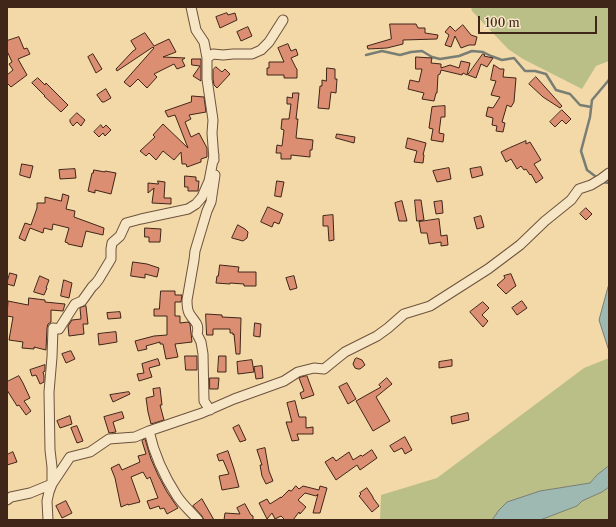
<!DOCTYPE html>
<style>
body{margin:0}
#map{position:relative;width:616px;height:527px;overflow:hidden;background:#f3d9a8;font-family:"Libre Caslon Text",serif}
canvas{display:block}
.frame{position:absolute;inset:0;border:8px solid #402519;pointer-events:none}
.scale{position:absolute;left:478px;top:16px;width:119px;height:18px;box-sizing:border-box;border:2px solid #402519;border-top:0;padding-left:5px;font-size:12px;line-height:14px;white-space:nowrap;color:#402519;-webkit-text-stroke:3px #f7e6c6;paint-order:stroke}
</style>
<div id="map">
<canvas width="616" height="527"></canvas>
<div class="frame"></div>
<div class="scale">100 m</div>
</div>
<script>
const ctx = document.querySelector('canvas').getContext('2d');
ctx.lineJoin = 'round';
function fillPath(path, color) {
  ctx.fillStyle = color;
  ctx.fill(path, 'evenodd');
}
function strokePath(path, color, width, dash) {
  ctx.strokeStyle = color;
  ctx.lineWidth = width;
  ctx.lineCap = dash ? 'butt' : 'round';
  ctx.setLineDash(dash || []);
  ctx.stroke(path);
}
const green = new Path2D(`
 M471,7h138v54l-13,5 -14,23 -59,-30 -15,-10 -36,-38z
 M609,358v108l-12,9 -7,8 -50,8 -33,11 -8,8 -7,10h-112l1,-25 56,-17 147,-110z
 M609,487v33h-69l37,-14 5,-5 20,-9z`);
const water = new Path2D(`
 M609,285v66l-10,-31 9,-33z
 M609,466v21l-7,5 -20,9 -5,5 -37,14h-48l7,-10 8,-8 33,-11 50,-8 7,-8z`);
const stream = new Path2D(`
 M366,55l16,-4 18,4 11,-3 11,-1 10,6 8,2 19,-3 13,-5 11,1 8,4 11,4 12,-2 11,13h10l11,3 10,16 14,4 10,11 11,2
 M599,179l-12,-9 -6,-19 9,-34 2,-17 16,-19 1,-1
 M603,182l6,1`);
const building = new Path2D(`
 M227,13l1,2 7,-2 2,7 -17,8 -4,-11z
 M390,24h26l2,4h7v5l13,2 -1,4 -34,1v4l-16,4 -19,1 -1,-3 24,-7z
 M463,25l8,10 6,2 -2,8h-6l-8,3 -6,-12 -4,11 -6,-2 4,-10 -4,-3 5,-6 5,5z
 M248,27l4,9 -11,5 -4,-9z
 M145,33l9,13 15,-7 7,13 -13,5 22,1 -3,2 3,6 -8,3 -3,-5 -20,10 3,3 -10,11 -9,-9 -8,8 -6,-5 30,-34 -1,-1 -36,24 -1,-2 17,-18 3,-2 -5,-8z
 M19,37l5,12 3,-1 3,6 -12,5 9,16 -16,12 -4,-4v-8l6,-5 -4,-6 3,-2 -5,-11v-10z
 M288,44l3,7 5,-2 2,6 -7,3 5,10 1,1v9h-13v-3h-17v-7h2v-6h15l-6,-14z
 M93,54l9,15 -6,4 -8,-16z
 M483,54l2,1 -1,1 9,2 -6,9 -6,-3 -5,14 -8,-3z
 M416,57l16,1 -1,5 10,1v4l9,-3 9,3 2,-7 9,2 -3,12 -4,-2 -1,2 -21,-5 -1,4 -2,1 -1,18h-1l-2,8 -12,-2 2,-6 -16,-4 2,-9 9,2 3,-13h-6z
 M192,59h9v22l-8,-5 7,-10 -8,-1z
 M494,65l6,4h4l-1,8 13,1 -2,24 -3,5 -4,-2 -5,17 3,1 -2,9 -7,-1 1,-5 -5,-1 1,-7 -7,-2 2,-9 5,1 7,-11 -9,-2 5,-14 -5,-1z
 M216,67l6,5 3,-3 5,5 -13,14 -3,-3 -1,-6v-9z
 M327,68l8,1v10h2l-1,14 -5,-1 -2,17 -11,-1 2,-22h2v-6l4,1z
 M536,77l26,29 -2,2 -17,-11 -14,-13z
 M38,78l7,7 1,-2 22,22 -7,7 -17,-16h1l-13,-13z
 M106,89l5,9 -7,4h-2l-5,-7z
 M293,93h6l-3,26h2l-2,19 17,2 -1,10h-2v7l-19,-2v4h-10v-6h-5l1,-8 5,1 2,-16 -3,-1 1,-10h7l2,-15h-4v-7l5,1z
 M192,96l12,1 2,15 -17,3 2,4 -6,3 6,15 8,-4 8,15v9l-6,2v3l-14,5 -1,-3h-4l-1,-12 -7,8 -11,-9 -7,9 -7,-7 -3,3 -6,-5 15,-14 -2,-2 10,-11 25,24 -13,-33 -7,2 -3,-6 26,-9z
 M445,106v11h-4l-2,16 5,1 -1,8 -12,-2 2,-11 -4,-1 3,-21z
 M562,110l9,9 -5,5 -4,-4 -7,7 -5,-5z
 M77,113l8,7 -4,6 -4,-4 -4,4 -3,-4v-2z
 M101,125l2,3 3,-3 5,5 -6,6 -2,-3 -4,4 -5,-5z
 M337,134l18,3 -1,6 -18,-5z
 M408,138l18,5 -3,12h1l-1,8 -9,-1 3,-11 -11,-3z
 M526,141v3l4,-2 11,18 -7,4 9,14 -7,5 -5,-9 -1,1 -4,-6 -2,1 -3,-4 -4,3 -6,-10 -5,3 -5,-10 8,-4z
 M22,164l11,2 -3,12 -10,-3z
 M481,167l2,8 -11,3 -2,-9z
 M449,168l2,11 -14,3 -4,-11z
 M75,169l1,9 -16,1 -1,-9z
 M94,170l11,2v-1l11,2 -5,21 -16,-4v3l-7,-2 4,-18h1z
 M185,176l11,1v4h3l-1,10h-10v-4h-3z
 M158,181l7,1 -1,16h7v6l-19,-1 2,-15 -6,5v-10l10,1z
 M277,181l7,1 -3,15 -6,-1z
 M63,194l6,2 -3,13 9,2 -1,6 30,11 -1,7 -17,-4 -4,16 -14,-3v-1l-3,-1 4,-14 -16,-4 -1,6 -8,-2 -1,5 -13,-5 -5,13 -6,-3 6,-15 6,2 6,-17v-5h8v-6l16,4z
 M415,200h6l3,20 -7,1z
 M402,201l5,20h-8l-4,-18z
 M442,201l1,12 -7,1 -2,-12z
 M268,207l15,7 -4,10 -5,-2 -2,5 -11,-5z
 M586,208l6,6 -6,6 -6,-6z
 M333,215l1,25 -5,1 -1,-15h-5v-10z
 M481,216l3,11 -7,2 -3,-11z
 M439,219l2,17 6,-1 1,10 -7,1v-4l-12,2 -2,-11h-6l-2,-11z
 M238,225l7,4 3,3 -1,6 -4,3 -11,-3z
 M145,228l16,1 -1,13h-11v-5h-4z
 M133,262l14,2 12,4 -2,9 -12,-3v4l-14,-2z
 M220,265l19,2 -1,5h18v14h-12v-2l-14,-1v1l-14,-1 1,-7h1z
 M10,273l7,2 -3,11 -7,-2z
 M511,274l5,12 -3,2 -7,6 -9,-9 8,-7 -1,-2z
 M40,276l9,4 -3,8h1l-3,7 -10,-3z
 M294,276l3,12 -7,2 -4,-12z
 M64,280l8,3 -3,15 -8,-2z
 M161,291h14v4h7l-1,7h-6v14h5v7l8,-1 2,2 2,18 -17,2 3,13 -12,2 -3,-15h-3v-2l-14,4 1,3 -9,2 -3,-10 19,-5 13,-1v-19h-13v-7h5z
 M29,298l16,2v2l20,2 -2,7 -12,-1v12l-3,2 -1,4 -1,22 -12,-3v2l-12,-1 1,-6 -14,-2 4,-23 -6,-1 1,-15 20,4z
 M522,301l5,7 -10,7 -5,-7z
 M483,302l6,6 -7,7 6,6 -5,6 -13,-15z
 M86,306l2,18h-5l1,10 -15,2 -1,-10 4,-6 9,-1 -1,-11z
 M120,312l1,6 -13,1 -1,-6z
 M206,314l16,1v2l19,1 -1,36h-4l-2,-20 -1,1v-2h-3v-4h-17v6h-6z
 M255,323l6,1 -1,13 -6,-1z
 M116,332l1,10 -18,3 -1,-11z
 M71,351l4,8 -9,4 -4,-9z
 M185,356h12v14h-11z
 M219,356h7v16h-8z
 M357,358l5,2 3,5 -5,4h-2l-3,-1 -2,-4 2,-5z
 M158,359l2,6 -11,3 3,9 -13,4 -2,-7 7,-1 -2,-9z
 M252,360l2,12 -16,2 -1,-12z
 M452,360v6l-13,2v-6z
 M45,365v6l-2,1 1,4v6l-4,2 -4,-9 -4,1 -2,-6z
 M262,366l1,12 -7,1 -2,-12z
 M19,376l4,7 7,15 -6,3 7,10 -5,4 -7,-10 -2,1 -10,-16v-8z
 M307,376l7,19 -12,4 -2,-6 4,-2 -5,-13z
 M210,378h9l-1,11h-8z
 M387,378l5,6 -16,13 14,24 -17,10 -17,-30 25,-14 -2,-2z
 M347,383l9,16 -8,5 -9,-17z
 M160,388l2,17h-2l4,15 -13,4 -3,-12 -2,-14 8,-2 -1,-7z
 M129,392l1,2 -17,8 -3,-7z
 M295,401l4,16h7v11l7,-1v7h-16l2,6 -7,1 -6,-19h6l-5,-19z
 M122,412l2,6 -11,4 3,10 -7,1 -5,-16z
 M468,413l1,7 -17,4 -1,-7z
 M70,416l2,8 -12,4 -3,-7z
 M239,425l7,15 -6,2 -7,-14z
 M77,426l6,15 -6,2 -6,-15z
 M405,437l7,13 -7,4 -3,-6 -8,4 -4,-6z
 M145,439l6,20 7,16 9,17 11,16 -11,6 -3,-6 -4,1 -1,-3 -9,3 -3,-8 11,-3 -8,-21 -3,2 -4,-7 -12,5 9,25 -12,3v-1l-7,3 -6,-29 -4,-10 8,-4 3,6 18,-8 -2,-6 8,-2 -4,-13z
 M265,448l4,23 4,10 -7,3 -4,-8 -2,-11h2l-5,-15z
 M372,450l5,8 -17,12 -3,-5 -21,15 -11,-18 8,-5 3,4 13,-9 4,8 8,-5 1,1z
 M228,451l6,18 5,18 -17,3 -3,-14 10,-2 -6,-14 -4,1 -2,-6z
 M13,452l4,10 -10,3v-10z
 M296,486l3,3 4,-3 16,4 1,-4 7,2 -7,25h-7l5,-19 -2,2 -11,-3 -7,7 8,7 -6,7 -1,-2 -6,8h-8l-4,-4 -6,3 -3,-6 -5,6 -8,-16 8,-4 3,5 11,-7v1l8,-8 2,1z
 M367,488l6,9v1l6,8 -7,6 -13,-16 2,-2 -1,-1z
 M202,499l12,21h-10l-2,-4 -9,-10z
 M66,501l6,12 -10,5 -6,-12z
 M245,504l6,11 2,1v4h-29l1,-7 15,1 -3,-6z`);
const street = new Path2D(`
 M191,7l5,23 8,12 3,16v21l6,41 -1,13 2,27
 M207,58l6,-4 10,1 10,-1h19l9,-4 8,-8 14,-22
 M210,410l-6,-9 -1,-47 -2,-12 -4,-8c3,-11 -3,-12 -8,-21 -2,-4 -2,-8 -2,-13l7,-40 1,-9 12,-40 4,-9 4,-27
 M149,431c5,23 15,45 28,65 6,9 14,16 21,24
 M7,500l4,-3 19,-4 22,-9 18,-27 20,-5 19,-13 26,-2 14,-6 53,-18 32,-14 50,-18 14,-9 16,-4 10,1 21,-17 32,-16 11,-8 16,-14 26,-8 58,-37 32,-24 25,-24 26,-21 8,-11 12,-4 10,-6 8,-6
 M48,520l-1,-19 2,-9 3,-8v-17l-2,-17 -1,-58 3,-35 1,-29 6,1 16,-25 7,-3 10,-14 4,-4 3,-4 12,-20v-10l1,-6 8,-7 6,-13 15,-4 47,-10 8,-5 6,-7 7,-16 5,-26`);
fillPath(green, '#babf88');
fillPath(water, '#9eb9b1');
strokePath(water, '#787e74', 1);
strokePath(stream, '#787e74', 2.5);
fillPath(building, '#db8e72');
strokePath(building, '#402519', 1);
strokePath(street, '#6d523d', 11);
strokePath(street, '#f7e6c6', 9);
</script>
